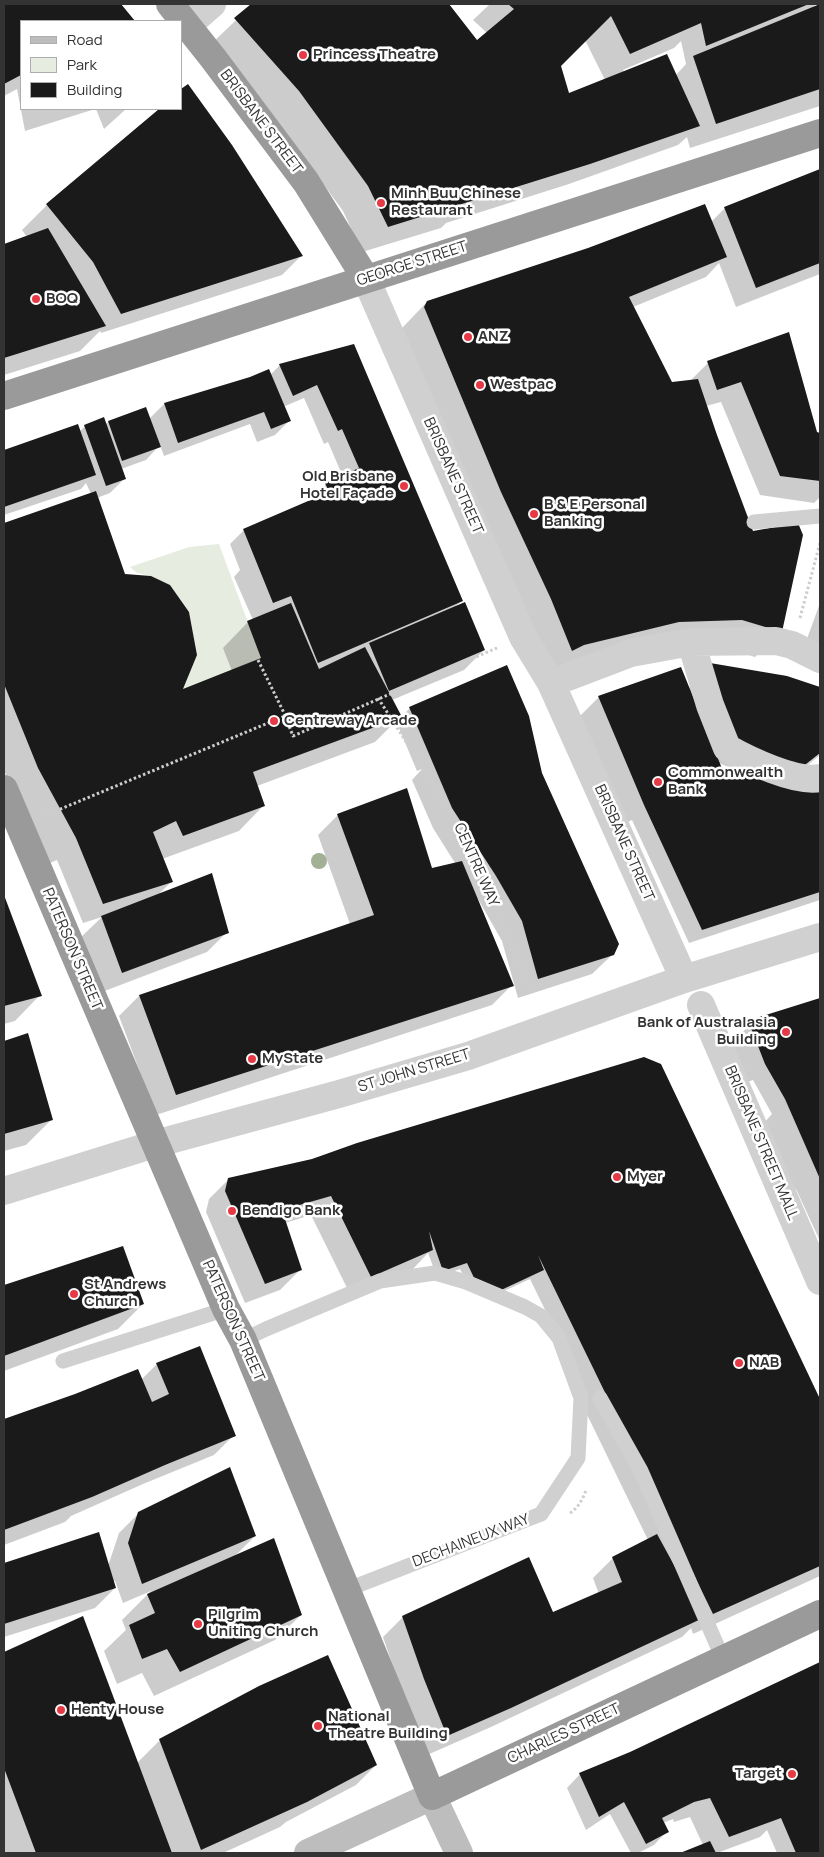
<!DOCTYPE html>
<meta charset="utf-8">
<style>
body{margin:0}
#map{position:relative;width:824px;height:1857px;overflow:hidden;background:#fff;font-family:Manrope,sans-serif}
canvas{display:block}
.frame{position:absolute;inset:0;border:5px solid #333;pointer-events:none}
.legend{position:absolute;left:20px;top:20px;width:162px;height:90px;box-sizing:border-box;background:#fff;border:1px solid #adadad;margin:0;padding:6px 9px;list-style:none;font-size:15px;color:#333}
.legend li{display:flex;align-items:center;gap:10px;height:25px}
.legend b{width:25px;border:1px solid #adadad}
</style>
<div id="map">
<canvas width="824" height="1857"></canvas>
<div class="frame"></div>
<ul class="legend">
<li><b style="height:6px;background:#bdbdbd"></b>Road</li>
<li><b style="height:14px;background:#e6ecdf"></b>Park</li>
<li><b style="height:14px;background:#1a1a1a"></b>Building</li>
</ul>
</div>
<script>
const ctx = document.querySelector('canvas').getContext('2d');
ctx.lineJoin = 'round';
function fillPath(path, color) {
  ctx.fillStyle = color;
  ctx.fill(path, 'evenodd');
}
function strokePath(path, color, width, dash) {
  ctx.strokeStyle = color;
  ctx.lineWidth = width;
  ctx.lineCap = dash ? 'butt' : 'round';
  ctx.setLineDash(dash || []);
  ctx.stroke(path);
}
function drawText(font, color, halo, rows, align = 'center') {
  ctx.font = font + ' Manrope,sans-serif';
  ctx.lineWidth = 5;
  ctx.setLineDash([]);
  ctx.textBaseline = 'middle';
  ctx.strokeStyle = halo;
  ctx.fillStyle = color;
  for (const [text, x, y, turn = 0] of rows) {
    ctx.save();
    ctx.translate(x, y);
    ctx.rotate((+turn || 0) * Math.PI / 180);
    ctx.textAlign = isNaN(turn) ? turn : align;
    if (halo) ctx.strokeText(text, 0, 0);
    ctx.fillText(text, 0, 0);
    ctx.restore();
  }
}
const green = new Path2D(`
 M219,544l42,114 -64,30 -14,1 14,-34 -8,-43 -19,-27 -19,-9 -14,-3 -7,-6 59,-20z`);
const shadow = new Path2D(`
 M4,4h115l14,17h-112v88h74l-70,22 -8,-42 -13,7z
 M253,4h194l30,37 10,-8 -14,-13 17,-16h326l-5,5 9,-4v101l-130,42 -3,-11 -9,8 -109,39 -123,39 -5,5 -79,24 -19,-41 -69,-94 -64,-72zM585,40l20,40 -37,14 -8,-28zM681,41l5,23 -10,11 -52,-3 -1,-2 51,-22z
 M96,109h30l-22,20z
 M161,109h20l121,146 -20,20 -181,58 -1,-2 -20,20 -76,24v-130l23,-8 -5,-7 25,-25z
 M820,171v103l-84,33 -17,-44 -13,14 -73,30 38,77 19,-3 18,-18 80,-29 28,99 4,2v62l-6,6 -54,-8 -39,-93 -15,4 75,225 -26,26 -39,-12 -169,30 -145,-347 25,-26 284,-80 14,-14z
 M354,345l108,255 -8,8 30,42 -20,20 -72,30 9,17 9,-9 131,65 72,181 -21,20 -74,24 -16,-57 -24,-42 -1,1 35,85 -20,20 -336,110 -37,-99 20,-20 211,-72 -32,-89 20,-20 93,54 24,-6 -22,-35 -21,-48 10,-11 -5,2 -21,-50 -21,21 -118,44 7,19 -25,26 -77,28 9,23 -13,13 69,37 -20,20 -105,40 -21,-55 21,-20 -19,6 -26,-63 -7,3 -37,-69 -9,-24v-245l87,-31 -5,-11 -5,6 -77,26v-64l73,-25 2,6 6,-6 20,-1 3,-3 41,-3 15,-15 86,-26 20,-3 10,-10zM304,398l20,46 4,-2 15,35 -17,7 -13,14 1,2 -71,31 -13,13 10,26 -6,7 19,43 -5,2 -25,26 9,23 -51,21 -57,-117 -27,-77 13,-5 14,-14 -3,-10 25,-9 14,-15 4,11 86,-32 7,18 18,-7 14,-14 -6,-14z
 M820,603v64l-20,-9z
 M787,677l33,12v66l-33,27 33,5v113l-131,43 -57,-123 -8,4 -45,-107 20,-20 90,-9 2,-3zM719,763l14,6 -15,6z
 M4,898l36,97 -25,26 -11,3z
 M820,999v242l-24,-52 -7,3 -28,-66 11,-12 -19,-34 -8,3 -13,-35 2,-7 20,-21z
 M28,1035l24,84 -26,26 -22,6v-109z
 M710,1168l110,234v174l-127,58 -2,-6 -9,9 -191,90 -64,28 -23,-56 -21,-62 20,-20 149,-3 47,-20 -6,-16 20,-20 35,-18 -88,-181 6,-6 -36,-74 -39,18 -21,-8 -10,-20 -23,8 -9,-24 -16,17 -61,26 -40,-81 -26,8 15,47 -20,20 -35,13 -39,-91 3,-13 20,-20z
 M122,1248l21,56 -25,25 -114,42v-84z
 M157,1364l77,71 -20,20 -71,29 -72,32 -6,6 -61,23v-125l71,-24 66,-16z
 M139,1513l116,23 -21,21 67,58 -26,25 -121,56 -12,-23 -25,11 -13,-33 22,-21 -4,-10 29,-29 -28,12 -8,-22h-2l2,7 -20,20 -91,29v-73l94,-30 10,32 11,-33z
 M82,1618l55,145 23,-23 216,25 -20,20 -70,37 -6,5 -57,26h-219v-200z
 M820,1664v189h-43l-10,-23 -7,7 -43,16h-34l20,-8 -13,-28 -16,5 -1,-3 -10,4 4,8 -13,14 -16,8h-7l-21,-39 -24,16 -19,-42 13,-14 51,-21z`);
const building = new Path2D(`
 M4,4h117l14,17h-114v54l-17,9z
 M251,4h198l28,36 37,-31 -6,-5h301l-103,42 -5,-23 -71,31 -19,-38 -50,50 8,27 98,-39 33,72 -110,38 -202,63 -20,-41 -69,-95 -65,-73z
 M820,4v85l-104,35 -23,-68z
 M188,84l44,61 71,111 -182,58 -28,-52 -47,-58 113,-95h22v-20z
 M820,169v94l-64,25 -32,-81z
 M705,204l22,53 -98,40 43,85 26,-3 19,56 36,96 45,-8 5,12 -21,97 -40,-12 -63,2 -95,23 -12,6 -21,-52 -50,-107 -77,-185 3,-6 161,-53z
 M48,228l58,98 -102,32v-114z
 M789,332l28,100 3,1v48l-40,-5 -39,-94 -24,8 -10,-29z
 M354,344l109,257 -145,62 -27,-67 -18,7 -30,-74 86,-37 -4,-9 34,-15 -17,-39 -4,2 -21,-46 -24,11 -14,-32z
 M269,369l22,52 -20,8 -7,-17 -86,31 -14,-40 86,-26z
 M146,407l15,40 -39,14 -14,-40z
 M104,417l22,62 -20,7 -22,-61z
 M78,424l18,51 -92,32v-57z
 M96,491l29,83 26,2 19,9 19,27 8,43 -14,34 78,-31 -14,-37 44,-18 28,66 46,-22 37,70 -149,55 12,34 -82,30 -7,-15 -23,11 20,50 -70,22 -27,-66 -38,-70 -34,-84v-161z
 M465,602l20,48 -96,41 -20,-48z
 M710,663l77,13 33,11v66l-19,15 -70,-28z
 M507,665l22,51 13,57 77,171 -5,11 -76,24 -16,-58 -26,-45 -44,-68 -43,-101z
 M681,667l42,104 16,-6 81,20v107l-118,38 -58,-125 -46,-109z
 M407,788l25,80 30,-7 52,125 -338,109 -37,-100 235,-80 -37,-101z
 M212,873l17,60 -107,40 -21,-57z
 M4,895l38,101 -38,10z
 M820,998v181l-35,-80 -20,-35 -14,-36 2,-9z
 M28,1033l25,87 -49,14v-93z
 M644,1057l17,7 159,335v167l-107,48 -175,-359 6,15 -45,21 -23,-9 -9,-19 -24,8 -14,-40 4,19 -62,27 -40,-81 -49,14 20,60 -37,14 -40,-93 3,-13 84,-19 45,-16z
 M123,1246l21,58 -140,52v-71z
 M200,1346l36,90 -71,29 -73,32 -88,33v-111l71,-25 63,-25 14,33 17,-8 -13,-31z
 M230,1467l26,69 -114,48 -14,-41 10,-31z
 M99,1532l17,56 -112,36v-61z
 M657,1534l46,84 -192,90 -64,28 -23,-57 -22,-63 127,-59 24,55 69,-30 -10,-25z
 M274,1538l28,77 -122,57 -13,-23 -25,10 -13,-34 26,-12 -8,-19z
 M83,1616l89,237h-136l-32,-85v-116z
 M328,1655l49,110 -70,37 -106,48 -42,-111 100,-53z
 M820,1662v191h-24l-15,-35 -52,19 -19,-39 -16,4 -32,16 7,14 -23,12 -22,-42 -25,15 -20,-44 51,-21z
 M710,1841l6,12h-36z`);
const path = new Path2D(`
 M800,618l20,-75
 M258,660l27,55
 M378,698l86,134 65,155
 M46,815l239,-99 8,20 204,-88
 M542,1275l9,20
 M570,1513c8,-5 13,-14 16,-23`);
const lane = new Path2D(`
 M754,522l66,-6
 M243,1340l23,-11 114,-48 55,-8 31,9 59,25 16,9 18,22 22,60 -3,60 -37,56 -195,76
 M63,1361l163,-52
 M600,1398l41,73 82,188`);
const street = new Path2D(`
 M188,25l24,-21
 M366,279l157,358 28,46 133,296
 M691,642l19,63 17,43c21,12 69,35 93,30
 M568,677l63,-24 60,-11 85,-1 16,4 28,14
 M701,1005l119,276
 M4,1191l151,-47 184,-50 129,-38 216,-77 136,-42`);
const secondary = new Path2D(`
 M308,1853l124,-57 27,57`);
const highway = new Path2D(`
 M170,4l43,54 93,124 60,97
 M4,396l816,-263
 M4,789l222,520 17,31 189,456 388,-182`);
const trees = [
 [319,861]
];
const markers = [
 [303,55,5,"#e63946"],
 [381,203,5,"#e63946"],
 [36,299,5,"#e63946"],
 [468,337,5,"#e63946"],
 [480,385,5,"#e63946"],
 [404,486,5,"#e63946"],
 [534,514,5,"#e63946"],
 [274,721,5,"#e63946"],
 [658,782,5,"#e63946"],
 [786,1032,5,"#e63946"],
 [252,1059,5,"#e63946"],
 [617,1177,5,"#e63946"],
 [232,1211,5,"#e63946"],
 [74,1294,5,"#e63946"],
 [739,1363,5,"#e63946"],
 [198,1624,5,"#e63946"],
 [61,1710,5,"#e63946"],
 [318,1726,5,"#e63946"],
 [792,1774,5,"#e63946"]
];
const poiNames = [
 ["Princess Theatre",313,55],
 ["Minh Buu Chinese",391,194],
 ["Restaurant",391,211],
 ["BOQ",46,299],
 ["ANZ",478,337],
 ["Westpac",490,385],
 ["Old Brisbane",394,477,"right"],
 ["Hotel Façade",394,494,"right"],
 ["B & E Personal",544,505],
 ["Banking",544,522],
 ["Centreway Arcade",284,721],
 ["Commonwealth",668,773],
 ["Bank",668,790],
 ["Bank of Australasia",776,1023,"right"],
 ["Building",776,1040,"right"],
 ["MyState",262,1059],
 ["Myer",627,1177],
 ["Bendigo Bank",242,1211],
 ["St Andrews",84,1285],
 ["Church",84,1302],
 ["NAB",749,1363],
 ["Pilgrim",208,1615],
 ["Uniting Church",208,1632],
 ["Henty House",71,1710],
 ["National",328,1717],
 ["Theatre Building",328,1734],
 ["Target",782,1774,"right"]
];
const streetNames = [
 ["BRISBANE STREET",261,122,53],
 ["GEORGE STREET",412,264,-18],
 ["BRISBANE STREET",453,476,66],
 ["BRISBANE STREET",624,843,66],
 ["CENTRE WAY",476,865,66],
 ["PATERSON STREET",72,949,67],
 ["ST JOHN STREET",414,1071,-17],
 ["BRISBANE STREET MALL",761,1143,67],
 ["PATERSON STREET",233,1321,66],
 ["DECHAINEUX WAY",471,1541,-21],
 ["CHARLES STREET",564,1734,-25]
];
fillPath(green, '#e6ecdf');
fillPath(shadow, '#0003');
fillPath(building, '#1a1a1a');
strokePath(path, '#cdcdcd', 3, [2.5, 2.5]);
strokePath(lane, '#d0d0d0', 15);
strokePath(street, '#d0d0d0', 28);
strokePath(secondary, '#bdbdbd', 28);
strokePath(highway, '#9a9a9a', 28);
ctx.fillStyle = '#a2b095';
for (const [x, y] of trees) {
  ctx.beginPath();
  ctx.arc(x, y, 8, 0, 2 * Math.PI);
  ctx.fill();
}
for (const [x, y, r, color] of markers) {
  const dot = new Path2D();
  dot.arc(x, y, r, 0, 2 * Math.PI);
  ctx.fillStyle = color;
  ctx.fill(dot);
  strokePath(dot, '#fff', 2);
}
drawText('bold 15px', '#333', '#fff', poiNames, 'left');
drawText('15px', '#333', '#fff', streetNames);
</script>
